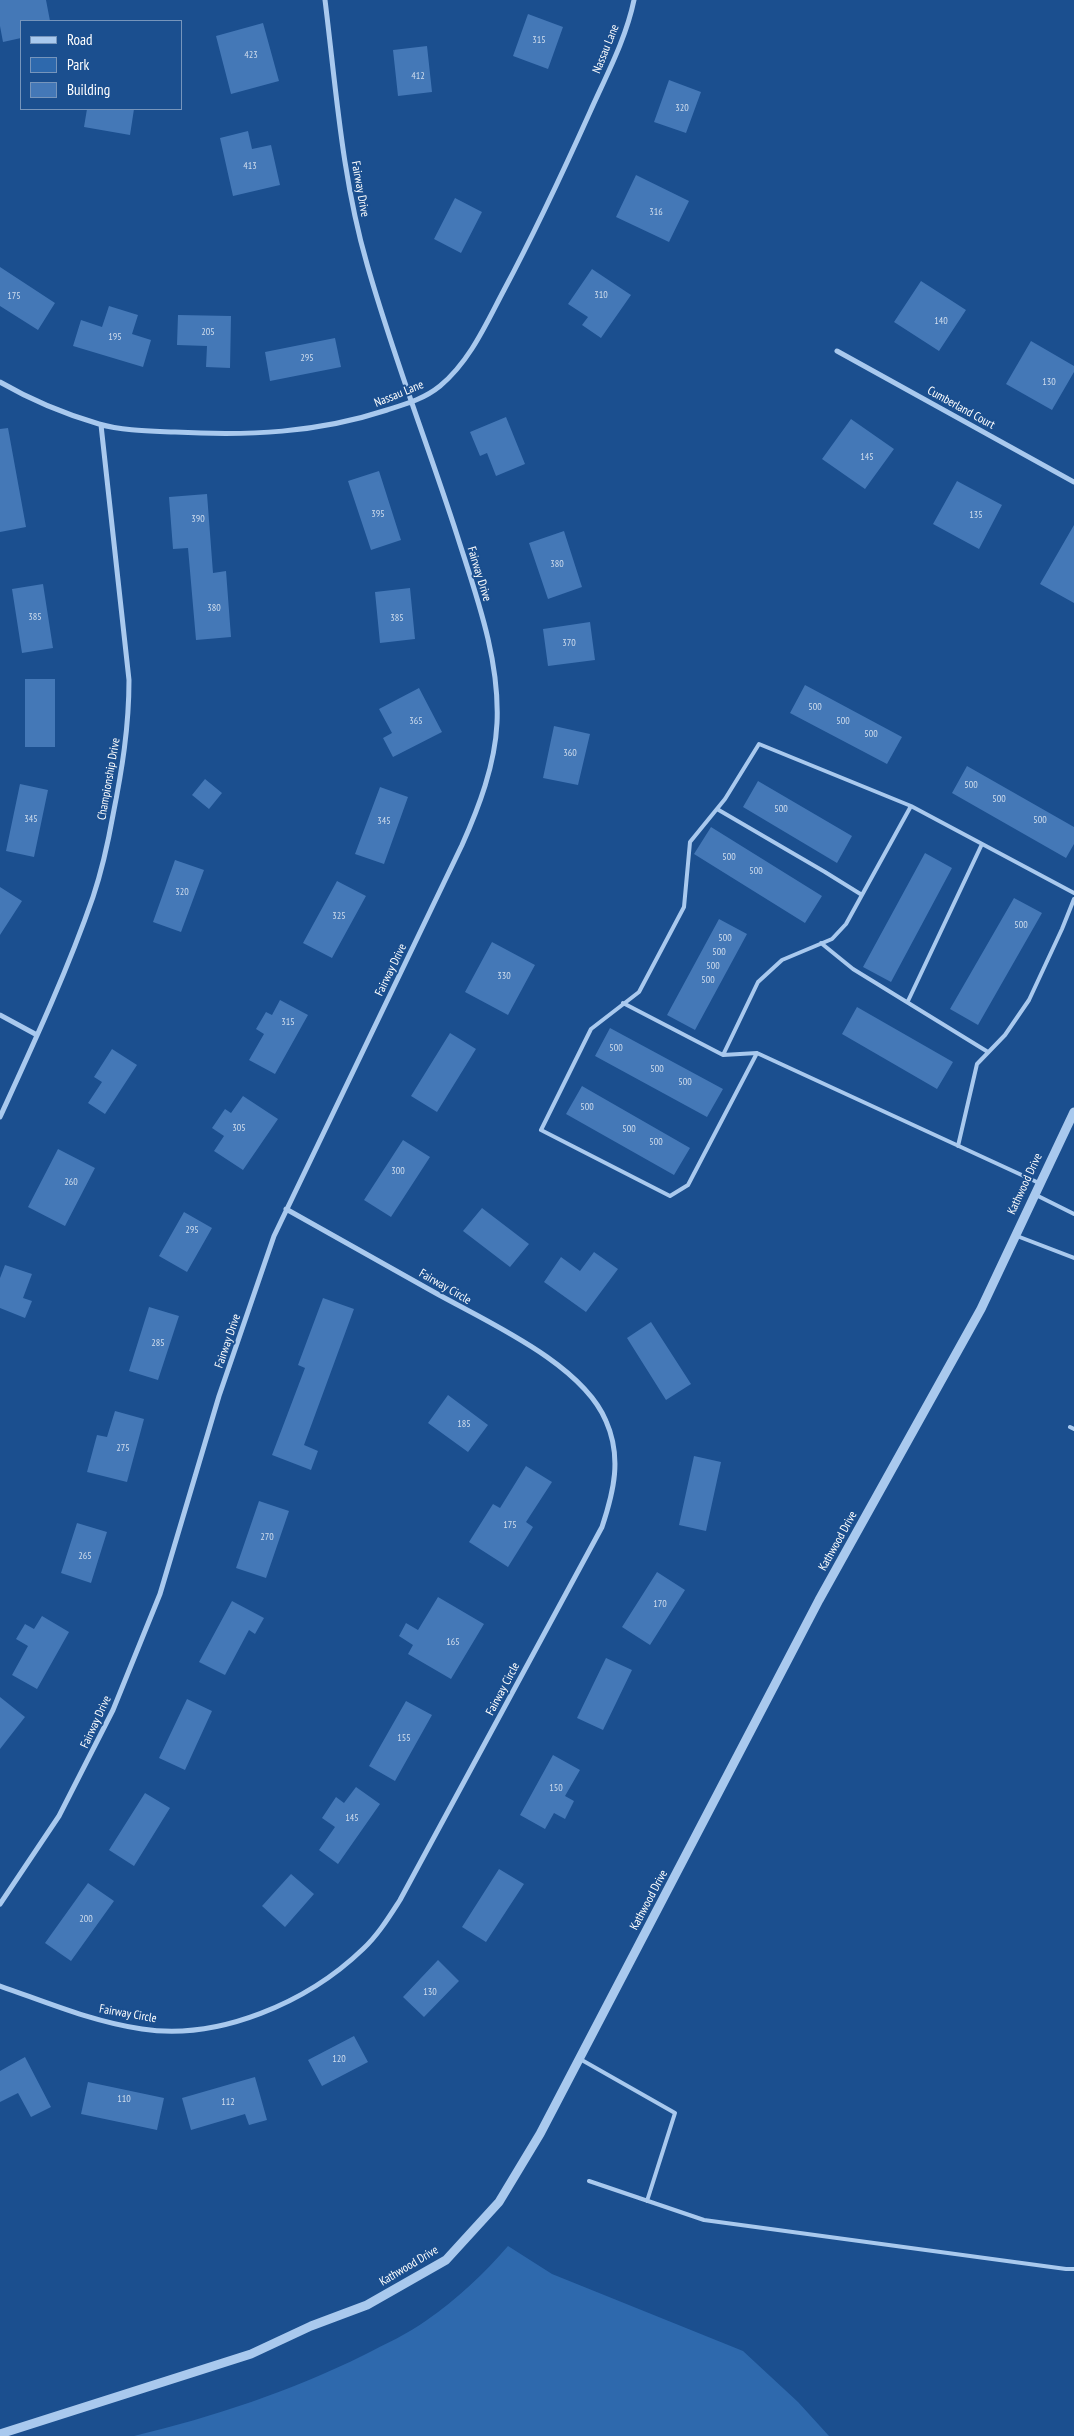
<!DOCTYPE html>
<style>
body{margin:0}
#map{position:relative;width:1074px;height:2436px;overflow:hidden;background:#1b4f8f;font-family:"PT Sans Narrow",sans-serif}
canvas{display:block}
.legend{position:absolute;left:20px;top:20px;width:162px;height:90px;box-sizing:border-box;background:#1b4f8f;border:1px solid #7695bc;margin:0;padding:6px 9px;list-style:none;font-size:15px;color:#fff}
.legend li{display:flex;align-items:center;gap:10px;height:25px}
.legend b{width:25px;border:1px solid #7695bc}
</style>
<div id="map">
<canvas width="1074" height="2436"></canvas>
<ul class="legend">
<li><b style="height:6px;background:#a9c9ee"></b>Road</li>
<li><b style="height:14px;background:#2e69ad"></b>Park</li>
<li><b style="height:14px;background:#4478b7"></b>Building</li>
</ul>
</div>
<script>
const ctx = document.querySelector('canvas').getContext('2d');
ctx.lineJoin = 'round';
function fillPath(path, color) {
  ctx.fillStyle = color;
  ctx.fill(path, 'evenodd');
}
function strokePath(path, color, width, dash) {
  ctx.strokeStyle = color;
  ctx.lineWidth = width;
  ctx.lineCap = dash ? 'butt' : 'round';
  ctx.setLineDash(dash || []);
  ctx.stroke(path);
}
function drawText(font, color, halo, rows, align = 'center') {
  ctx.font = font + ' "PT Sans Narrow",sans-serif';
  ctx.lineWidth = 4;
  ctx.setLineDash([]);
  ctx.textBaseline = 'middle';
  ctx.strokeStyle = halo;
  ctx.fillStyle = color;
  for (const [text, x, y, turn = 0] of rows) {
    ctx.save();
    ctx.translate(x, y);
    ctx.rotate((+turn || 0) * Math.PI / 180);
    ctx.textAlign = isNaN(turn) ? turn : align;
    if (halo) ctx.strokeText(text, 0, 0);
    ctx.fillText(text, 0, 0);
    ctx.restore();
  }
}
const green = new Path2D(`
 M508,2246l44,28 191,77 55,51 31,34h-695c79,-19 157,-45 230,-81 21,-11 44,-21 63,-35 30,-21 58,-47 81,-74z`);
const building = new Path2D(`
 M0,0h46l4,21h-29v17l-18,4 -3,-16z
 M528,14l35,13 -15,42 -35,-13z
 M263,23l16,58 -48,13 -15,-58z
 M427,46l5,46 -34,4 -5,-46z
 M669,80l32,12 -15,41 -32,-11z
 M87,109h47l-4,26 -46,-8z
 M248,131l4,18 19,-4 9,40 -47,11 -13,-58z
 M636,175l53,26 -20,41 -53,-25z
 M455,198l27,14 -21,41 -27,-14z
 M0,267l55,36 -17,27 -38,-24z
 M592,269l39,26 -30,43 -19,-13 6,-8 -20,-13z
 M921,281l45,29 -27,41 -45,-29z
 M109,306l29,9 -6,19 19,6 -8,27 -70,-21 8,-26 21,7z
 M178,315l53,1 -1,52 -24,-1 1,-21 -30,-1z
 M335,338l6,29 -71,14 -5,-29z
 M1031,341l43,25v6l-22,38 -46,-26z
 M506,417l19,47 -29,12 -9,-23 -7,3 -10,-24z
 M851,419l43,30 -29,40 -43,-30z
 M8,428l18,99 -26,5v-103z
 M379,471l22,69 -30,10 -23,-69z
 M957,481l45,24 -23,44 -46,-25z
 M207,494l6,79 13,-2 5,66 -35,3 -8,-92 -15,1 -4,-52z
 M1074,525v78l-34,-19z
 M564,531l18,56 -34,12 -19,-56z
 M43,584l10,64 -31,5 -10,-64z
 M410,588l5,51 -35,4 -5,-51z
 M590,622l5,38 -47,6 -5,-37z
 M25,679h30v68h-30z
 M805,685l97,52 -15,27 -97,-51z
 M419,688l23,44 -49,25 -10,-19 9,-5 -13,-24z
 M554,726l36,8 -12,51 -35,-7z
 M967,766l107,61v17l-8,14 -114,-65z
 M205,779l17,14 -13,16 -17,-14z
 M758,781l94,55 -15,27 -94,-56z
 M20,784l28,6 -14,67 -28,-6z
 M380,787l28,10 -24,67 -29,-10z
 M711,827l111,69 -17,27 -111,-69z
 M925,853l27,15 -61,114 -28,-15z
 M175,860l29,10 -23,62 -28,-10z
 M337,881l29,15 -34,62 -29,-15z
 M0,887l22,14 -22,34z
 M1014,898l28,15 -64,112 -28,-16z
 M719,919l28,15 -52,96 -28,-15z
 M492,942l43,23 -27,50 -43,-23z
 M280,1000l28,15 -33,59 -26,-14 15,-26 -8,-5 10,-17 6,3z
 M857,1007l96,55 -16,27 -95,-55z
 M610,1028l113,61 -16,28 -112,-61z
 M450,1033l26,16 -39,63 -26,-16z
 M112,1049l25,16 -32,49 -17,-11 14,-21 -8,-5z
 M582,1086l108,62 -16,27 -108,-61z
 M243,1096l35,23 -35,51 -29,-19 10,-15 -12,-8 13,-19 6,4z
 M403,1140l27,17 -39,60 -27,-17z
 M58,1149l37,19 -30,58 -37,-19z
 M482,1208l47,36 -19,23 -47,-36z
 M184,1212l28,16 -25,44 -28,-16z
 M594,1252l24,17 -32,43 -42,-30 17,-25 19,14z
 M5,1265l27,9 -9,24 9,3 -7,17 -25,-10v-30z
 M323,1298l31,11 -50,136 14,6 -7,19 -39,-15 33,-87 -7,-3z
 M149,1307l30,9 -21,64 -29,-9z
 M651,1322l40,62 -25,16 -39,-62z
 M448,1395l40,30 -20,27 -40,-29z
 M115,1411l29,8 -17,63 -40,-10 10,-37 10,2z
 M694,1456l27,6 -15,69 -27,-6z
 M526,1466l26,16 -26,40 7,5 -25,40 -39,-25 24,-38 7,4z
 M259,1501l30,10 -23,67 -30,-10z
 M77,1523l30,9 -16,51 -30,-10z
 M657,1572l28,18 -35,55 -28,-18z
 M438,1597l46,27 -33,55 -43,-25 5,-9 -14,-9 7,-13 12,7z
 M232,1601l32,17 -9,16 -6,-4 -24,45 -26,-13z
 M42,1616l27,16 -32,57 -25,-14 16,-29 -12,-7 9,-15 9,5z
 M606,1658l26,12 -29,60 -26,-12z
 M0,1697l25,20 -25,32z
 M187,1699l25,12 -27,59 -26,-12z
 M406,1701l26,14 -37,66 -26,-15z
 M553,1755l27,15 -15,26 9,5 -9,18 -11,-6 -9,16 -25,-14z
 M356,1787l24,17 -42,60 -19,-14 16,-23 -13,-9 14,-21 8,6z
 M145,1793l25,15 -36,58 -25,-16z
 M499,1869l25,15 -38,58 -24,-15z
 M291,1874l23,20 -29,33 -23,-21z
 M88,1883l26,18 -43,60 -26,-18z
 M438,1960l21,21 -35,36 -21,-20z
 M354,2036l14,26 -46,24 -14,-26z
 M25,2057l26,50 -20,10 -13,-24 -18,9v-31z
 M255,2077l12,43 -18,5 -4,-11 -54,16 -9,-32z
 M88,2082l76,16 -7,32 -76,-16z`);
const service = new Path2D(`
 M717,809l108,63 37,23
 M821,943l32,26 135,83
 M908,1001l74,-157
 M623,1003l100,52
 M757,1053l-69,132 -18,11 -129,-66 50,-101 48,-37 45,-85 6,-65 35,-43 34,-55 152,62
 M958,1146l19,-82 28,-29 24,-35 33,-71 12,-30
 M1039,1183l-282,-130 -34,2 35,-73 24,-22 50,-21 14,-15 65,-118 163,87
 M1036,1195l38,19
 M1017,1236l57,22
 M1070,1427l4,2
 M580,2059l95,54 -28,88
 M589,2181l115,39 362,49h8`);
const minor = new Path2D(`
 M837,351l237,131
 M0,382c31,18 65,32 99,42 24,7 51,7 76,8 73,4 142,1 212,-22 19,-6 37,-11 53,-24 30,-25 46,-62 64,-96 31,-58 59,-118 86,-178 16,-36 36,-73 44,-112
 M0,1015l37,20
 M0,1117c33,-72 67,-145 93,-220 9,-27 15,-54 20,-82 9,-45 16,-88 16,-135l-28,-255
 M0,1904l59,-88 54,-106 47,-116 59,-198 55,-160 188,-391c17,-38 33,-80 35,-122 3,-64 -21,-128 -40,-188 -29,-90 -64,-179 -90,-271 -25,-86 -31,-176 -42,-264
 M0,1986c46,16 93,36 142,43 77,12 166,-27 221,-80 15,-14 26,-32 37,-49l202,-373c12,-36 20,-70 4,-106 -24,-58 -121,-100 -174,-130 -49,-27 -97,-55 -146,-82`);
const tertiary = new Path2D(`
 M0,2434l251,-80 60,-28 56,-21 79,-45 53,-58 41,-68 279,-534 162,-291 93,-197`);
const numberNames = [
 ["315",539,40],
 ["423",251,55],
 ["412",418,76],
 ["320",682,108],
 ["413",250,166],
 ["316",656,212],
 ["310",601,295],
 ["175",14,296],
 ["140",941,321],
 ["205",208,332],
 ["195",115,337],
 ["295",307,358],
 ["130",1049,382],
 ["145",867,457],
 ["395",378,514],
 ["135",976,515],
 ["390",198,519],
 ["380",557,564],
 ["380",214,608],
 ["385",35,617],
 ["385",397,618],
 ["370",569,643],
 ["500",815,707],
 ["365",416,721],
 ["500",843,721],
 ["500",871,734],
 ["360",570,753],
 ["500",971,785],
 ["500",999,799],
 ["500",781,809],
 ["345",31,819],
 ["500",1040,820],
 ["345",384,821],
 ["500",729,857],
 ["500",756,871],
 ["320",182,892],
 ["325",339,916],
 ["500",1021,925],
 ["500",725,938],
 ["500",719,952],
 ["500",713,966],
 ["330",504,976],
 ["500",708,980],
 ["315",288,1022],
 ["500",616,1048],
 ["500",657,1069],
 ["500",685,1082],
 ["500",587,1107],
 ["305",239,1128],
 ["500",629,1129],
 ["500",656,1142],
 ["300",398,1171],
 ["260",71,1182],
 ["295",192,1230],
 ["285",158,1343],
 ["185",464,1424],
 ["275",123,1448],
 ["175",510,1525],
 ["270",267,1537],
 ["265",85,1556],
 ["170",660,1604],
 ["165",453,1642],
 ["155",404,1738],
 ["150",556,1788],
 ["145",352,1818],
 ["200",86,1919],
 ["130",430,1992],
 ["120",339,2059],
 ["110",124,2099],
 ["112",228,2102]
];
const streetNames = [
 ["Nassau Lane",606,49,-68],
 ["Fairway Drive",360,189,80],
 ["Nassau Lane",399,394,-22],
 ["Cumberland Court",961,408,29],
 ["Fairway Drive",479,574,73],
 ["Championship Drive",109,779,-80],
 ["Fairway Drive",391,970,-64],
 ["Kathwood Drive",1025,1184,-65],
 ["Fairway Circle",445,1287,30],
 ["Fairway Drive",228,1341,-71],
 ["Kathwood Drive",838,1541,-61],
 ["Fairway Circle",503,1689,-62],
 ["Fairway Drive",96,1722,-65],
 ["Kathwood Drive",649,1900,-62],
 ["Fairway Circle",128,2014,10],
 ["Kathwood Drive",409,2266,-31]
];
fillPath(green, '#2e69ad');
fillPath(building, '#4478b7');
strokePath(service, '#a9c9ee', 4);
strokePath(minor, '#a9c9ee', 5);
strokePath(tertiary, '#a9c9ee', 9);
drawText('10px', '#d0dded', null, numberNames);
drawText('12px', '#fff', '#1b4f8f', streetNames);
</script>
